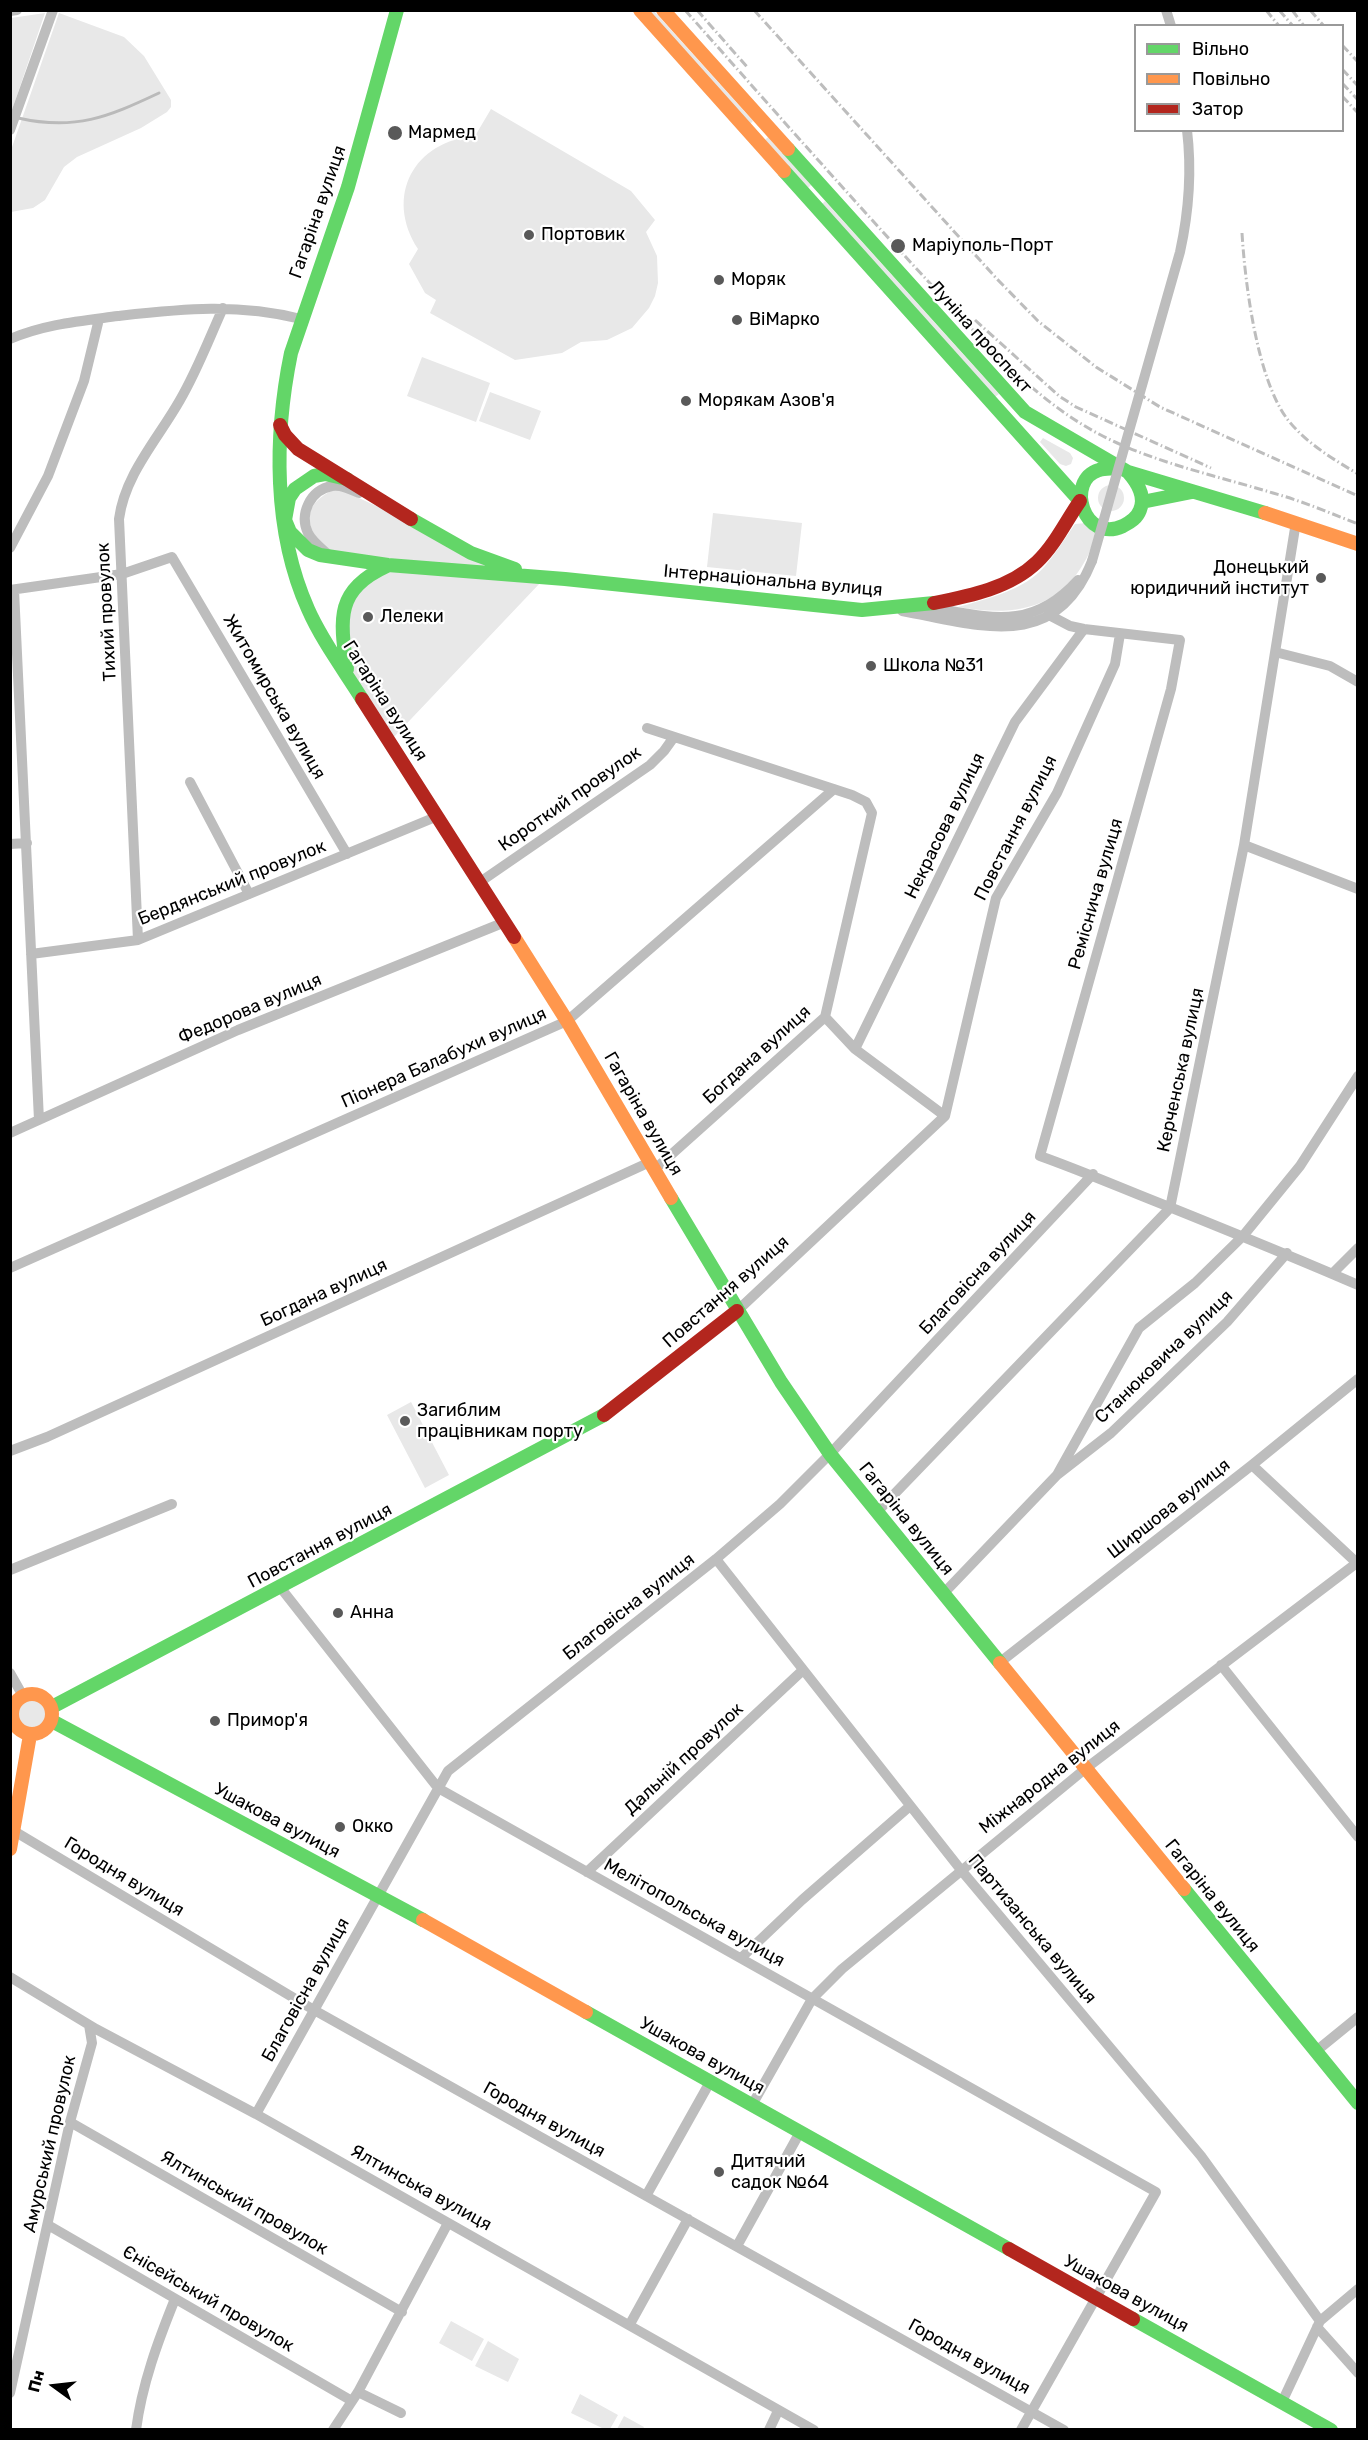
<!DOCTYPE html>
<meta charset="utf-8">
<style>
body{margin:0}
#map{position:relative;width:1368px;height:2440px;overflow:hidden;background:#fff;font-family:Rubik,sans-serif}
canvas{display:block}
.frame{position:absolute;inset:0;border:12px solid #000;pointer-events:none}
.legend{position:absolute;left:1134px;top:24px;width:210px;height:108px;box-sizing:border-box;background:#fff;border:2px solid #999;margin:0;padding:8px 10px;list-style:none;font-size:18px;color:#000}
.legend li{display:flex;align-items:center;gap:12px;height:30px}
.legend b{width:30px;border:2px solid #999}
.north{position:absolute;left:24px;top:2356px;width:60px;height:60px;-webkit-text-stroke:4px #fff;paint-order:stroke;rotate:285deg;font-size:16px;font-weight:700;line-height:24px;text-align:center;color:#000}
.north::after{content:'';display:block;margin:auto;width:21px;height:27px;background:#000;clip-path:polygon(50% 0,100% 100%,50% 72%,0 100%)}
</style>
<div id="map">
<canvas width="1368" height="2440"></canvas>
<div class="frame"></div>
<ul class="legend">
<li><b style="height:8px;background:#63d668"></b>Вільно</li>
<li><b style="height:8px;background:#ff974d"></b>Повільно</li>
<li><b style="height:8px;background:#b3261e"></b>Затор</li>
</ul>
<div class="north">Пн</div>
</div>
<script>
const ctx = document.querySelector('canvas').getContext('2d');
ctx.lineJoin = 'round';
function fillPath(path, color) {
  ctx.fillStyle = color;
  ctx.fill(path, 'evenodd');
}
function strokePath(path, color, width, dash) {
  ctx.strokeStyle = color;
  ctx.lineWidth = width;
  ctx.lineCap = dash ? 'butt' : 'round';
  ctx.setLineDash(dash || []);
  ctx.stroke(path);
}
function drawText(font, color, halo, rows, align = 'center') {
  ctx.font = font + ' Rubik,sans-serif';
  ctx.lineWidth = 4.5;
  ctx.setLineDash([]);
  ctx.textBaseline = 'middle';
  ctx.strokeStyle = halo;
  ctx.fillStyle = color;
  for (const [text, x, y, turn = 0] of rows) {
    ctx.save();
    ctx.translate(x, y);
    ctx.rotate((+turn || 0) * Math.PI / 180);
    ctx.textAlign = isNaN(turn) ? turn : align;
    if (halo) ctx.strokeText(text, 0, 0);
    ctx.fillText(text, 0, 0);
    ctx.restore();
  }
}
const green = new Path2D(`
 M648,11h6l99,110 -3,3z
 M45,13l-34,100v-95z
 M59,13l65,24 20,19 27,44v7l-4,5 -26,16 -64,29 -13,10 -19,33 -12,8 -22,4v-62z
 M491,109l140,82 24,29 -9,12 11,24 1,27 -3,13 -6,12 -17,20 -25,12 -26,2 -19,11 -47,7 -85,-47 6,-13 -11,-7 -16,-29 9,-15c-34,-53 -4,-108 57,-113z
 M768,137l43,48 -3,3 -43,-48z
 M825,201l174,193 -4,3 -173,-193z
 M422,357l68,26 -14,39 -69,-26z
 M490,392l51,19 -11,29 -51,-19z
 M1043,438l27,15 3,5 -2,6 -5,2 -6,-2 -20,-22z
 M1098 498a13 13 0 1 1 26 0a13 13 0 1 1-26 0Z
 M334,490l12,2 54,25 99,51 -164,-14c-7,-6 -16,-12 -21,-20 -14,-19 2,-37 20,-44z
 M713,513l89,10 -6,53 -89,-9z
 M1087,523l9,7c-3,10 -5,22 -11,31 -28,51 -76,55 -127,46 29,-8 67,-17 87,-41 11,-13 20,-28 30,-42z
 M390,570l151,12 -148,156 -40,-61 -6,-43 2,-28 16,-24z
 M411,1402l38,73 -24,13 -38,-73z
 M18 1714a14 14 0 1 1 28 0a14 14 0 1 1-28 0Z
 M451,2321l33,18 -12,22 -33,-18z
 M488,2341l31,18 -11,23 -33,-16z
 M580,2394l38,21 -8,14h-6l-33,-16z
 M624,2416l20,11 -1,2h-26z`);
const stream = new Path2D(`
 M18,118c57,13 90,-1 141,-25`);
const street = new Path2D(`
 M1166,10l5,16
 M10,11l7,-1
 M10,130l43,-120
 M10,339c35,-15 71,-18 108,-23 65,-7 118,-13 183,3
 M10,548l38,-72 36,-95 15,-62
 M331,557c-7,-7 -18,-14 -23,-24 -9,-19 2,-43 24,-47 10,-1 18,3 27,7
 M10,590l112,-16 50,-17 175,297
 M14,590l25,530
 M929,607c60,10 102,25 149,-27
 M902,611c77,14 153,43 190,-50
 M1049,615l21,11 14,3 96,11 -9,49 -131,467c45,16 88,35 132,52 62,25 124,50 186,77
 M1275,652l55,14 28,16
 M647,728l205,67 14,7 6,11 -47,204 -171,153
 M190,782l59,112
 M10,844l17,-1
 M1244,845l114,44
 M480,882l170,-117 14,-14 10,-14
 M138,940l-19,-421c6,-45 39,-80 61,-119 17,-29 29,-61 43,-92
 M31,954l107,-14 300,-124
 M825,1017l30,32 90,67
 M855,1049l160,-327 69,-93
 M10,1133l228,-103 267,-108
 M10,1268l557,-247 267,-232
 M1332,1274l26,-26
 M737,1311l208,-195 51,-218 61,-105 58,-129 5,-30
 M10,1451l37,-14 603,-275
 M1252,1465l106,99
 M1057,1475l82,-147 56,-45 48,-47 57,-70 58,-90
 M877,1512l293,-304 74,-363 52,-323
 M716,1559l245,311 240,286 119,165
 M10,1570l162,-66
 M280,1587l158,201 718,404 -135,238
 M943,1594l114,-119 54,-42 116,-111 60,-69
 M999,1663l253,-198 106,-86
 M1221,1665l137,172
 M10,1673l13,23
 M14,1831l300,179 750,420
 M587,1872l216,-202
 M741,1958l61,-58 108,-94
 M10,1977l86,52 160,85 558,316
 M1315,2052l43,-35
 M752,2105l60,-106 30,-30 243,-200 273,-207
 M256,2114l192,-343 268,-212 64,-55 50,-50 263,-280
 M70,2122l332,190
 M646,2196l64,-114
 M48,2225l304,176
 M737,2246l63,-114
 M630,2324l58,-105
 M1317,2327l41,46
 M358,2392l43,21
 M10,2393l60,-271 22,-79 -3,-18
 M1282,2402l38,-81 38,-32
 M136,2430c6,-46 22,-89 39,-131
 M333,2430l25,-38 90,-169
 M769,2430l9,-19`);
const fast = new Path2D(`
 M788,149l237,263 103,60 137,41
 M784,171l296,330
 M1118,468c-6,1 -13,0 -19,2 -34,10 -16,74 24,56 8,-4 14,-8 17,-16 6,-14 -3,-28 -12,-38
 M347,479l-22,-5 -11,2 -19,13 -6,9 -4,22 5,12 18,18 12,5 68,10 177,14 297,31 72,-7
 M1142,502l50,-10
 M411,519l60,34 44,16
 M347,669c-7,-50 -12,-79 40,-103
 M362,699c-18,-29 -40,-58 -54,-90 -35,-78 -34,-173 -17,-256l57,-166 49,-177
 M671,1198l110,184 49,72 170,209
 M52,1707l552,-292
 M52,1721l371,199
 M1184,1889l174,214
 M586,2012l423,237
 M1133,2319l198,111`);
const slow = new Path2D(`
 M640,10l144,161
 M663,10l125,139
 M1265,513l93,31
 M514,937l53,84 104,177
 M1000,1663l184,226
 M12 1714a20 20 0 1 1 40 0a20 20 0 1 1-40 0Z
 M10,1849l20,-114
 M423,1920l163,92`);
const jam = new Path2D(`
 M280,425l5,10 13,14 113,70
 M934,603c36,-7 76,-15 103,-41 18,-17 29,-41 43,-61
 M362,699l152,238
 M604,1415l133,-104
 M1009,2249l124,70`);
const rail = new Path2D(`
 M685,10c76,86 152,172 229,256 56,60 111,128 183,167 54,29 117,42 176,60 29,8 57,20 85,31
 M697,10l51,58
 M754,10l243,269 41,42 58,46 64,40 198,89
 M1266,10l13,16
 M1279,10l14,16
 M1292,10l12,16
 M1310,10l14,16
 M1342,45l16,17
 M1342,69l16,17
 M1342,83l16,17
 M1342,96l16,17
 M1242,233c3,50 15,147 46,187 18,23 45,39 70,54
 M975,320l84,76 17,11 135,61`);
const streetBridge = new Path2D(`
 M1092,561l88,-309c9,-41 12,-80 7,-122`);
const markers = [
 [395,133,8,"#595959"],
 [529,235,6,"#595959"],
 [898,246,8,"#595959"],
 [719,280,6,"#595959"],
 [737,320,6,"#595959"],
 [686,401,6,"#595959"],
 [1321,578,6,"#595959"],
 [368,617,6,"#595959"],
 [871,666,6,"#595959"],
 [405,1421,6,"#595959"],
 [338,1613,6,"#595959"],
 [215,1721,6,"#595959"],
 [340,1827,6,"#595959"],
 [719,2172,6,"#595959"]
];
const poiNames = [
 ["Мармед",408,133],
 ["Портовик",541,235],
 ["Маріуполь-Порт",912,246],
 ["Моряк",731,280],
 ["ВіМарко",749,320],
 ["Морякам Азов'я",698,401],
 ["Донецький",1309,568,"right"],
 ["юридичний інститут",1309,589,"right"],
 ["Лелеки",380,617],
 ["Школа №31",883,666],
 ["Загиблим",417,1411],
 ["працівникам порту",417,1432],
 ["Анна",350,1613],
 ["Примор'я",227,1721],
 ["Окко",352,1827],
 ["Дитячий",731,2162],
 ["садок №64",731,2183]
];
const streetNames = [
 ["Гагаріна вулиця",318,212,-71],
 ["Луніна проспект",980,337,48],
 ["Інтернаціональна вулиця",773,581,5],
 ["Тихий провулок",107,612,-93],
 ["Житомирська вулиця",274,697,60],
 ["Гагаріна вулиця",385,701,57],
 ["Короткий провулок",570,799,-35],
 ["Некрасова вулиця",945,826,-64],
 ["Повстання вулиця",1016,828,-63],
 ["Бердянський провулок",232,883,-22],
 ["Реміснича вулиця",1096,894,-74],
 ["Федорова вулиця",250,1009,-23],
 ["Богдана вулиця",757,1055,-42],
 ["Піонера Балабухи вулиця",444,1058,-24],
 ["Керченська вулиця",1181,1070,-78],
 ["Гагаріна вулиця",643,1114,60],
 ["Благовісна вулиця",978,1273,-47],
 ["Повстання вулиця",726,1292,-41],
 ["Богдана вулиця",324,1293,-25],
 ["Станюковича вулиця",1164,1357,-44],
 ["Ширшова вулиця",1169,1509,-38],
 ["Гагаріна вулиця",906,1519,51],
 ["Повстання вулиця",320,1546,-28],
 ["Благовісна вулиця",629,1607,-38],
 ["Дальній провулок",684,1759,-43],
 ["Міжнародна вулиця",1050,1777,-38],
 ["Ушакова вулиця",277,1821,28],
 ["Городня вулиця",124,1877,31],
 ["Гагаріна вулиця",1212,1896,51],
 ["Мелітопольська вулиця",694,1913,29],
 ["Партизанська вулиця",1032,1929,50],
 ["Благовісна вулиця",306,1990,-61],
 ["Ушакова вулиця",702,2056,29],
 ["Городня вулиця",544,2120,29],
 ["Амурський провулок",50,2144,-77],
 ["Ялтинська вулиця",421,2188,29],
 ["Ялтинський провулок",244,2203,30],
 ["Ушакова вулиця",1126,2294,29],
 ["Єнісейський провулок",208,2299,30],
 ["Городня вулиця",969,2357,29]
];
fillPath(green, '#e8e8e8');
strokePath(stream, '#bababa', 3);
strokePath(street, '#bdbdbd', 10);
strokePath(fast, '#63d668', 14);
strokePath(slow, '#ff974d', 14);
strokePath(jam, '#b3261e', 14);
strokePath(rail, '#bdbdbd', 3, [9, 3, 1.5, 3]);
strokePath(streetBridge, '#bdbdbd', 10);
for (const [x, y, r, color] of markers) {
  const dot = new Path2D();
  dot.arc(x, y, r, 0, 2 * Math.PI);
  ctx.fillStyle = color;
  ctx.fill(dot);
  strokePath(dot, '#fff', 2);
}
drawText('18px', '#000', '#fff', poiNames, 'left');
drawText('18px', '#000', '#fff', streetNames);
</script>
